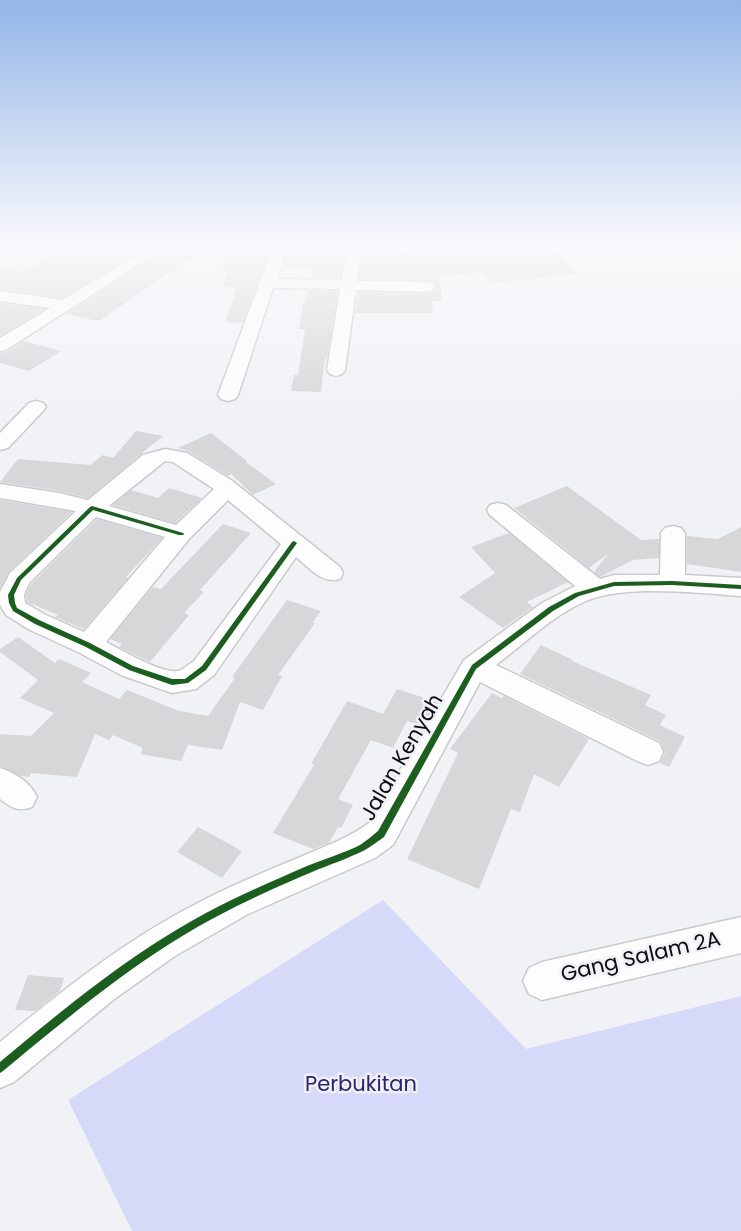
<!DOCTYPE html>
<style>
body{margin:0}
canvas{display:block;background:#f1f2f6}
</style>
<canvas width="741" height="1231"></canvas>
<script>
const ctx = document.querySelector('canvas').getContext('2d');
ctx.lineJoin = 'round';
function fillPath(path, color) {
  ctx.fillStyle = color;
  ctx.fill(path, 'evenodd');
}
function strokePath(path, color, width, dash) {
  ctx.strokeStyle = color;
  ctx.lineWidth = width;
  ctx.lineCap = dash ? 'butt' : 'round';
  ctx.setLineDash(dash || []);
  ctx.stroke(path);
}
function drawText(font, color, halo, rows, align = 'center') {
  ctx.font = font + ' Poppins,sans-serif';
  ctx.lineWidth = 5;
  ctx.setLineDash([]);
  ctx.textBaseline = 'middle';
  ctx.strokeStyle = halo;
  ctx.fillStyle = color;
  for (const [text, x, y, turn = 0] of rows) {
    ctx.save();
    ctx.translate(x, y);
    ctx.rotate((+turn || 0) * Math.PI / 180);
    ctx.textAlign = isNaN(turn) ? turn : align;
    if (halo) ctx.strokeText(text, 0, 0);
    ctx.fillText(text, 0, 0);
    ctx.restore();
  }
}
const green = new Path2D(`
 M383,900l143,149 215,-53v235h-609l-64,-131z`);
const building = new Path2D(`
 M75,244h76l-88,54 -63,-9v-22l22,5z
 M173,244h38l-112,77 -33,-7z
 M314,244h32l-6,34h-28l2,-8h-4l1,-2 -28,-1 5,-18 25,1z
 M364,244h34l-1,9 64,-6 -2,-3h87l32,30 -86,9 -10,-11 -43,4 3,25h-10l1,12h-78l3,-21 69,2 7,-2 3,-4 -2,-5 -8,-3 -68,-1z
 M229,250h41l-27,73 -18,-1 12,-35h-15l6,-15h-6z
 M308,290l30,1 -11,67h-2l-4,34 -30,-1 3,-16h4l7,-46h-6l4,-26h2z
 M0,303l44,6 -44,27z
 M24,341l37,10 -32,20 -29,-8v-10l7,-1z
 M136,431l27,5 -75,62 -29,-7 -59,-9 18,-23 72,6 13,-10 10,3z
 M211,433l36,28 -1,1 30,22 -23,11 -22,-21 -3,2 -40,-25 -10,-3z
 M567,486l74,54 18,-1v19l-26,2 -33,17 -6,-5 14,-18 -19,14 -75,-60z
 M169,488l33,10 -27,25 -62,-18 18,-15 27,8z
 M0,500l72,12 -63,60 -9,16z
 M97,519l65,19 -36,39 2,1 -44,51 -29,-12 3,-2 -31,-13 -1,-7 5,-11z
 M223,524l28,9 -51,57 4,2 -20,21 5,2 -39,47 -31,-15 3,-3 -12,-5 43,-52 8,2z
 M741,527v45l-54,-8v-28l31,3z
 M509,533l59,49 -41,20 6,5 -30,21 -44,-31 36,-24 -24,-26z
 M287,600l34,11 -9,12h3l-37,52 4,1 -19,34 -23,-8 -18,48 -34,-5 -7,16 -41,-7 3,-6 -30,-13 -4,5 -14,-6 -18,43 -46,-4 -2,4 -8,-1 -21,-10v-32l31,2 23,-23 -34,-15 18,-18 -38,-28v-3l18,-12 37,26 4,-4 32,14 -9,9 37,17 8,-9 52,21 29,5 27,-38 -3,-1z
 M541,645l32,15 -1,1 79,34 -6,10 21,10 -6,10 25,12 -16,30 -9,-4 5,-10 -5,-12 -140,-67z
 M397,689l40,13 -14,24 -16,-5 -14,27 -22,-8 -33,59 15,6 -12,23 -3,-1 -9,16 -16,6 -40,-16 41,-68 -3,-1 36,-63 36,13z
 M492,693l10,5 2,-2 85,43 -30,48 -25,-13 -14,38 -9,-3 -32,80 -72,-30 51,-106 -8,-4z
 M198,827l44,24 -20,27 -45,-26z
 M28,975l36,3 -4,13 -25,20 -20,-1z`);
const street = new Path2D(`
 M12,244h18l-2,3 -28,12v-10z
 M154,244h17l-165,106 -6,1v-13l50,-30 -50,-7v-10l63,9z
 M274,244h14l-11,35 65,1 6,-36h14l-5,37 70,1 6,2 2,3 -2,3 -6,2 -71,-2 -11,80 -3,4 -6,2 -6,-2 -3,-4 13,-81 -67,-1 -35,107 -3,4 -7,2 -7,-2 -3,-4z
 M36,401l7,2 3,4 -3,4 -35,37 -8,2v-17l29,-30z
 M165,449l22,4 44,27 109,87 3,6 -3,6c-19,5 -30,-11 -44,-22l-82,118 -18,14 -24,4 -51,-18 -43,-23 -50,-23 -22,-14 -6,-10v-13l10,-19 66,-62 -76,-13v-14l59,9 29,7 55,-45zM165,461l8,1 41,27 -38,36 -67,-19zM228,500l53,44 -87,117c-5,3 -11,9 -16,10 -16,3 -57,-21 -72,-29l83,-103zM96,517l69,20 -81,95 -38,-17 -21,-12 -1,-8 5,-12z
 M498,503l8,2 94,74 14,-4h46l1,-42 4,-5 8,-2 8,2 4,5v42l56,3v18c-42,-3 -117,-12 -155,5 -33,14 -62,43 -90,64l163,78 4,9 -4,9 -11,4 -11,-4 -157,-79 -87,163 -18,13 -127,56 -73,42 -62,44 -99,82 -14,6v-46c63,-52 125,-102 198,-139 32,-17 66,-31 100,-45 25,-11 49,-19 71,-35l95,-163 78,-57 33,-17 -85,-71 -3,-5 3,-5z
 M0,768c15,5 30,14 37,29l-5,10c-14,5 -20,1 -32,-8z
 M741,917v36l-199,47 -13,-6 -6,-13 6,-13 13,-6z`);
const cycleway = new Path2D(`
 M92,506l91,27 1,1 -1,1h-4l-86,-25 -72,70 -7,15 1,8 2,5 22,12 51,23 43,23 39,13h13l17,-13 90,-124 2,-1 3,2 -91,127 -18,13 -16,2 -43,-15 -43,-23 -51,-23 -22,-13 -4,-8 -1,-8 9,-17 73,-71z
 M672,581l69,4v4l-69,-4 -58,1 -35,10 -26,15 -77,58 -92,168c-6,4 -12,9 -19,13 -16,8 -36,15 -53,22 -33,14 -67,29 -100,47 -76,41 -142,97 -209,152l-3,2v-11c66,-55 131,-109 206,-149 33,-18 67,-32 101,-47 17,-7 37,-13 53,-21 6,-4 12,-9 18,-14l94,-166 77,-58 26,-14 39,-11z`);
const nearStreetnames = [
 ["Jalan Kenyah",403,758,-60],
 ["Gang Salam 2A",641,958,-13]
];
const nearParknames = [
 ["Perbukitan",361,1086]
];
fillPath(green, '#d7d9f9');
fillPath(building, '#d7d7da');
strokePath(street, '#cacacd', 3);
fillPath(street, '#fdfdfe');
fillPath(cycleway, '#1b5e20');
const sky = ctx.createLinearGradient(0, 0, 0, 416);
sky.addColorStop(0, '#94b6e9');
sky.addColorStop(0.59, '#f9f9fb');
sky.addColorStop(1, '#f9f9fb00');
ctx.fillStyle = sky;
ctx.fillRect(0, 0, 741, 416);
drawText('21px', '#0c0c0e', '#f0f1f7', nearStreetnames);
drawText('21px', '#2c2371', '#f0f1f7', nearParknames);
</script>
